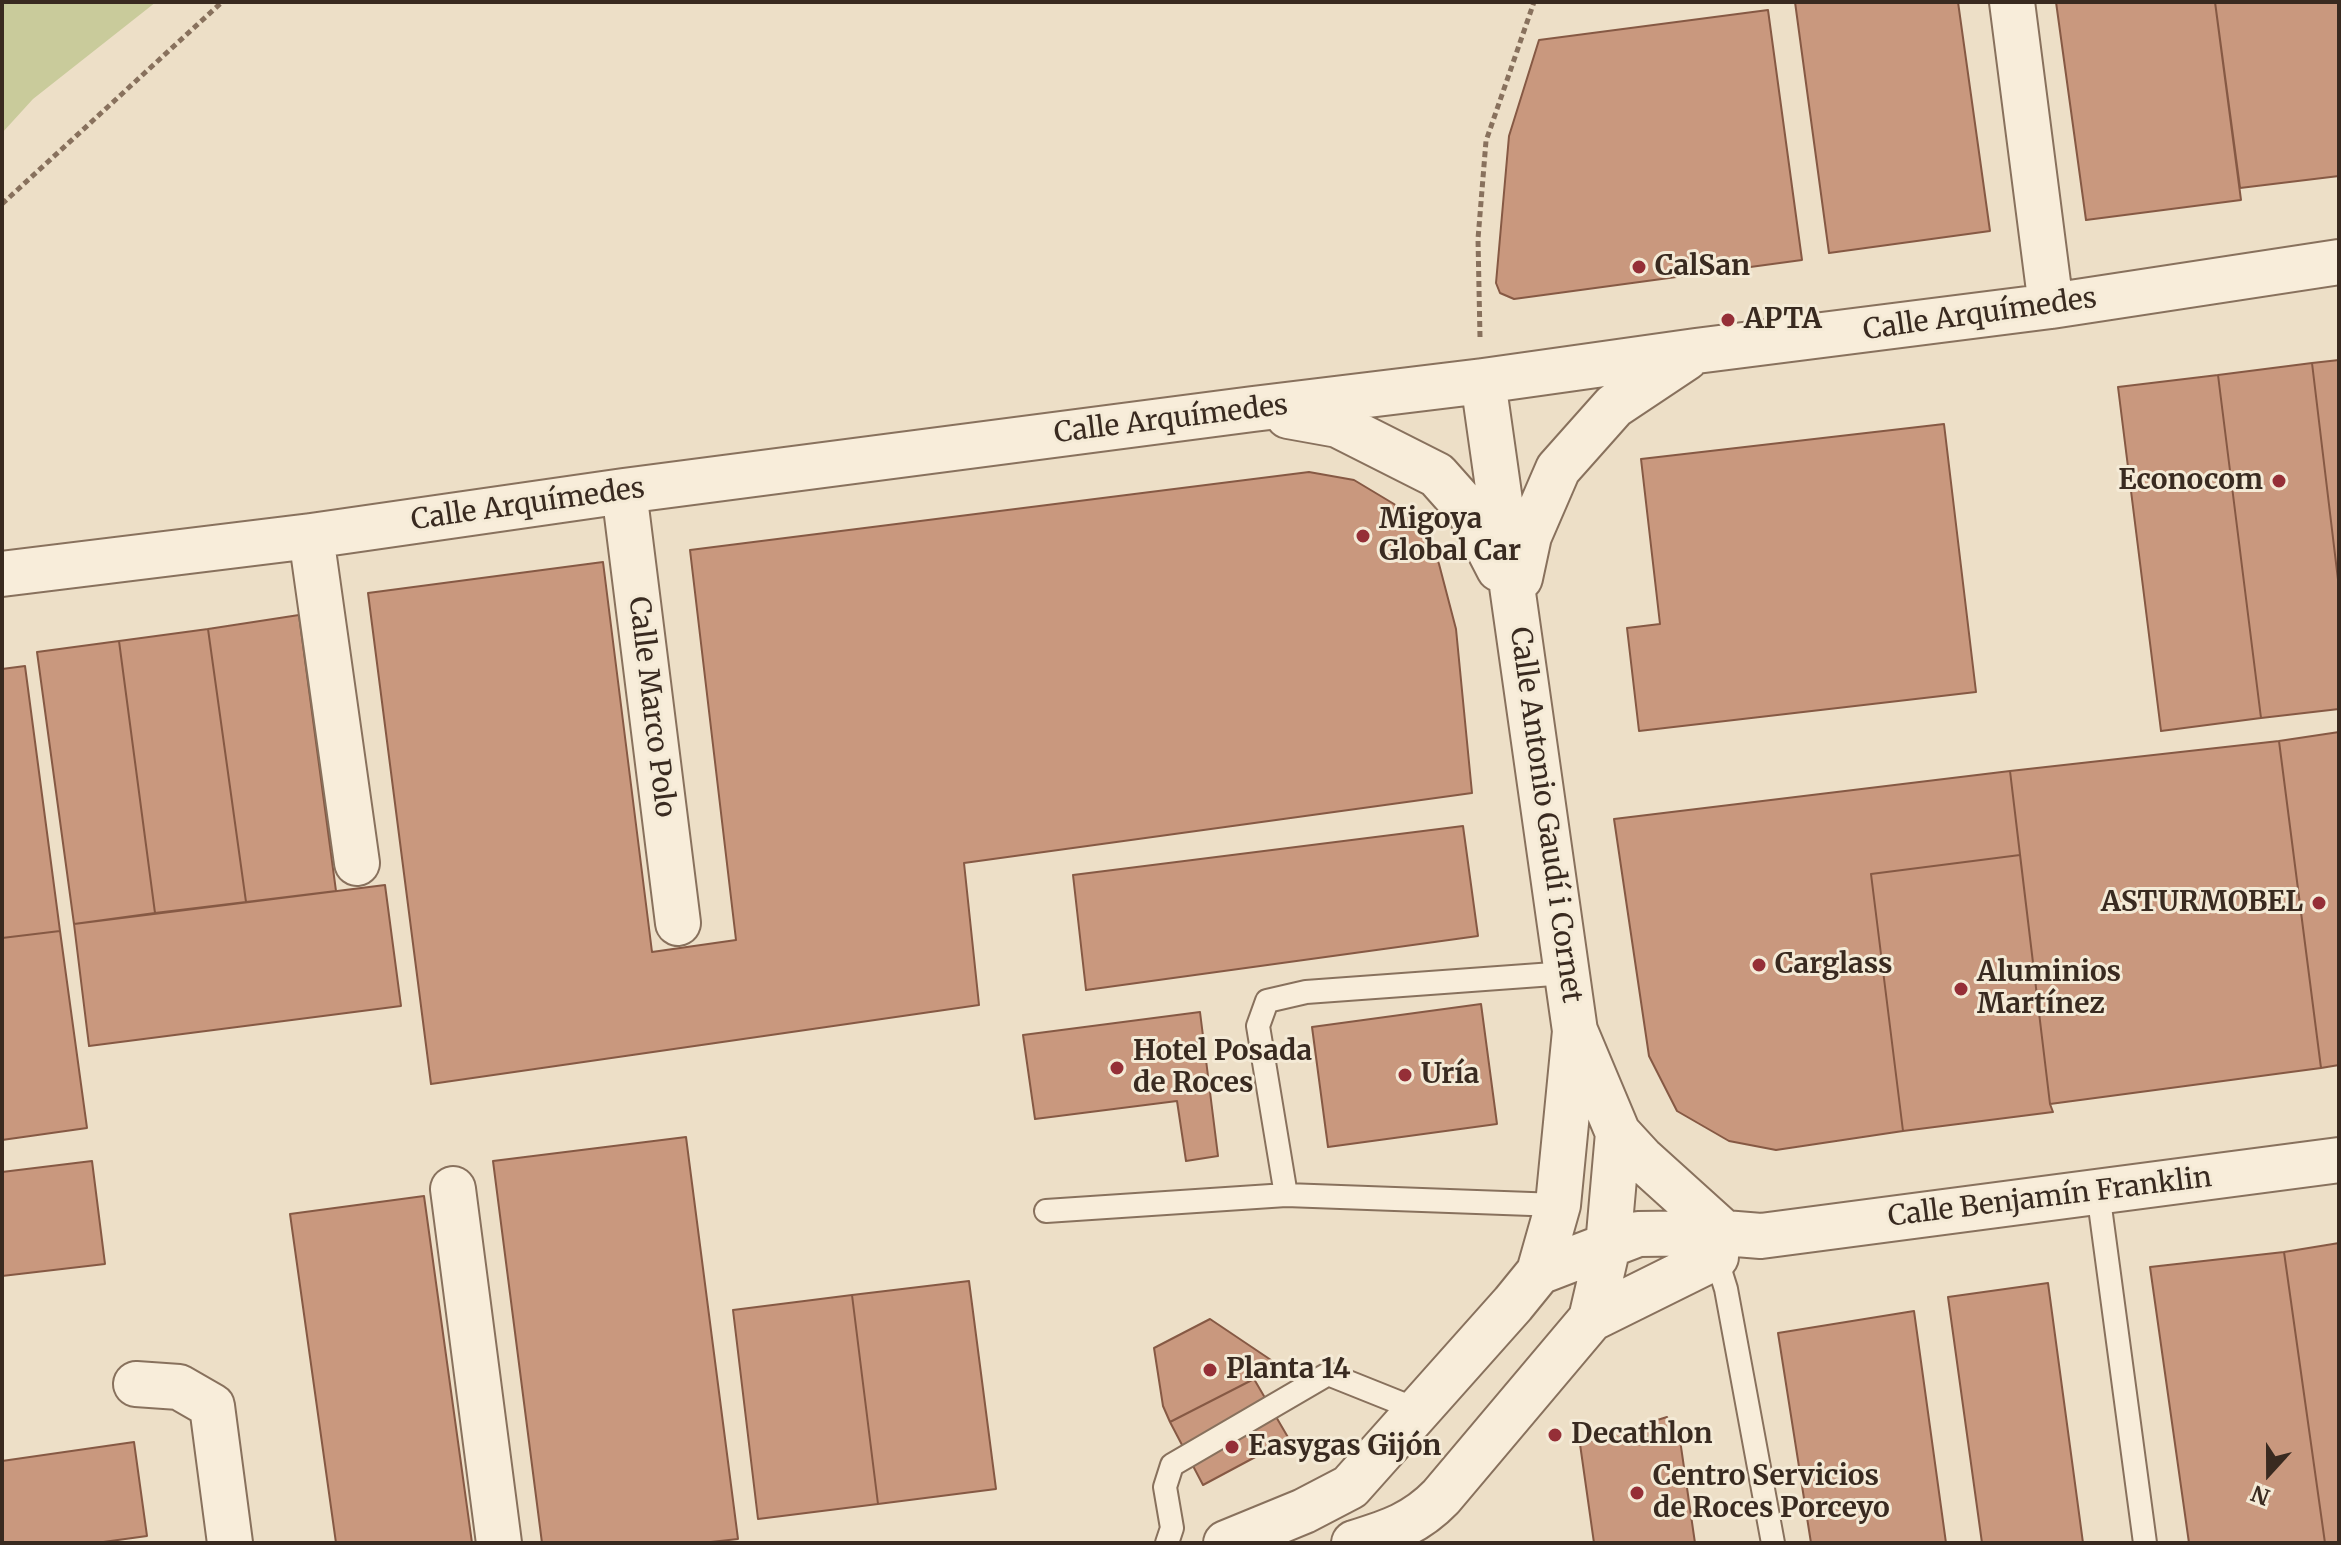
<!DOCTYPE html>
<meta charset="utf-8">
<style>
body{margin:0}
#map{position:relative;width:2341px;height:1545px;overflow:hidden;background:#eddfc7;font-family:Merriweather,serif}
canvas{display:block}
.frame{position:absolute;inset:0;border:4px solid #392a20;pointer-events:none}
.north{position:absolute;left:2229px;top:1433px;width:80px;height:80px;-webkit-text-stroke:6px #f4ead6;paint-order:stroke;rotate:201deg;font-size:22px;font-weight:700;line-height:32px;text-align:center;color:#392a20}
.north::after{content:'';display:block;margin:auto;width:28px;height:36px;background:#392a20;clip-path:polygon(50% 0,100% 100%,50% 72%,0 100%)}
</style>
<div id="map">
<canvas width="2341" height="1545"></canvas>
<div class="frame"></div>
<div class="north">N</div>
</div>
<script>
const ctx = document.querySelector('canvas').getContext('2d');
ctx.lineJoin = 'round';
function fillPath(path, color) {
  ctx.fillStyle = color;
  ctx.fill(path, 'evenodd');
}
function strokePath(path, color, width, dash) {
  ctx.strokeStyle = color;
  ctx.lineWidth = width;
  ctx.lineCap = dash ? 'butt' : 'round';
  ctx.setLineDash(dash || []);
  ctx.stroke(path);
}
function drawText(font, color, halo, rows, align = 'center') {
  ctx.font = font + ' Merriweather,serif';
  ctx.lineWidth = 6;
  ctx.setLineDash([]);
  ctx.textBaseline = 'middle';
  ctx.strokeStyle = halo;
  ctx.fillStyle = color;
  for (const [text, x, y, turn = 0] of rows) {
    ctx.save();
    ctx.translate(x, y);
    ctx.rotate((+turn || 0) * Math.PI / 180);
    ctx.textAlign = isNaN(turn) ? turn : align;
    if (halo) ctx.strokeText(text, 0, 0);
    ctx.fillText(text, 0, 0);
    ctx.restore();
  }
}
const green = new Path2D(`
 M2,2h154l-123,97 -31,34z`);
const building = new Path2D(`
 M1795,2h163l32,229 -161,22z
 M2056,2h159l26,198 -155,20z
 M2215,2h124v174l-99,12z
 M1768,10l34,250 -288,39 -14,-6 -4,-10 13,-147 30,-96z
 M2339,360v228l-27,-225z
 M2312,363l27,225v121l-78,9 -43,-343z
 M2218,375l43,343 -100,13 -43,-344z
 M1944,424l32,268 -337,39 -12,-103 33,-4 -19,-165z
 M1309,472l45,8 40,24 34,30 11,30 17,65 16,164 -508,70 15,142 -548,79 -63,-491 235,-31 49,390 84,-12 -46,-390z
 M299,615l37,276 -90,11 -38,-273z
 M208,629l38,273 -91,11 -36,-272z
 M119,641l36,272 -81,11 -37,-272z
 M25,666l35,265 -58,7v-269z
 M2339,732v333l-18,3 -42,-327z
 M2279,741l42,327 -271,36 -40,-333z
 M2010,771l10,84 -149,19 32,257 -127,19 -47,-9 -52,-30 -28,-55 -35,-237z
 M1463,826l15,110 -392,54 -13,-115z
 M2020,855l30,249 3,8 -150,19 -32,-257z
 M385,885l16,121 -312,40 -15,-122z
 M60,931l27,197 -85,12v-202z
 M1481,1004l16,120 -169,23 -16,-120z
 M1200,1012l18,144 -32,5 -9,-60 -142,18 -12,-84z
 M686,1137l52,402 -36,4h-160l-49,-382z
 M92,1161l13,103 -103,12v-104z
 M424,1196l48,347h-136l-46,-329z
 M2339,1243v300h-14l-41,-291z
 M2284,1252l41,291h-136l-39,-276z
 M969,1281l27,208 -118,15 -26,-209z
 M2048,1283l35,260h-101l-34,-246z
 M852,1295l26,209 -120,15 -25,-209z
 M1914,1311l32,232h-135l-33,-210z
 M1210,1319l61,41 -17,19 -84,43 -7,-16 -9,-58z
 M1254,1379l35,60 -86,46 -33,-63z
 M1667,1417l5,18 7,-2 16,110h-101l-14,-99z
 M134,1442l13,94 -51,7h-94v-82z`);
const path = new Path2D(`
 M2,204l220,-202
 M1480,337l-2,-98 8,-98 48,-139`);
const service = new Path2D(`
 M2098,1192l47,351
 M1558,1205l-272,-10 -28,-169 9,-25 39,-9 261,-19
 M1046,1211l240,-16
 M1716,1257l10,32 47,254
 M1167,1543l5,-15 -7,-41 7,-22 156,-91 90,36`);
const minor = new Path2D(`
 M2012,2l39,304
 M1288,416l50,9 99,50 32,36 30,58
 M624,491l54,432
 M311,536l46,327
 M2,574l309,-38 313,-45 629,-82 230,-28 213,-30 355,-45 288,-44
 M1520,578l9,-42 29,-67 56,-63 72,-48
 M1618,1133l23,25 83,75
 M453,1189l46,354
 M1539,1272l99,-38 86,-1 37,3 578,-76
 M1591,1319l125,-62
 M136,1384l43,3 33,19 18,137
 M1226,1543l78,-32 46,-24 163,-183 26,-32 19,-67 17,-174 -92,-650
 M1354,1543c35,-11 61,-19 87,-46l150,-178 17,-73 10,-113 -42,-100`);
const markers = [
 [1639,267,8,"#952f37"],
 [1728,320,8,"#952f37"],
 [2279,481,8,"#952f37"],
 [1363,536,8,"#952f37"],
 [2319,903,8,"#952f37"],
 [1759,965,8,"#952f37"],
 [1961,989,8,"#952f37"],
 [1117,1068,8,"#952f37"],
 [1405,1075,8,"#952f37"],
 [1210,1370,8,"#952f37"],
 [1555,1435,8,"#952f37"],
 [1232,1447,8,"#952f37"],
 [1637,1493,8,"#952f37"]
];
const poiNames = [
 ["CalSan",1655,267],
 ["APTA",1744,320],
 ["Econocom",2263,481,"right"],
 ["Migoya",1379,520],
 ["Global Car",1379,552],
 ["ASTURMOBEL",2303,903,"right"],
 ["Carglass",1775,965],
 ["Aluminios",1977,973],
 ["Martínez",1977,1005],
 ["Hotel Posada",1133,1052],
 ["de Roces",1133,1084],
 ["Uría",1421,1075],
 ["Planta 14",1226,1370],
 ["Decathlon",1571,1435],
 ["Easygas Gijón",1248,1447],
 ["Centro Servicios",1653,1477],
 ["de Roces Porceyo",1653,1509]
];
const streetNames = [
 ["Calle Arquímedes",1980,315,-8],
 ["Calle Arquímedes",1171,420,-7],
 ["Calle Arquímedes",528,505,-8],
 ["Calle Marco Polo",651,707,83],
 ["Calle Antonio Gaudí i Cornet",1545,815,82],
 ["Calle Benjamín Franklin",2050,1198,-7]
];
fillPath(green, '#c9cb9b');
fillPath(building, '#c9987e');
strokePath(building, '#865944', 2);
strokePath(service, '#88715d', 26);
strokePath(minor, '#88715d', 48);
strokePath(path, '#88715d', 5, [6, 4]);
strokePath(service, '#f8edda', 22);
strokePath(minor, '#f8edda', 44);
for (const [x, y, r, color] of markers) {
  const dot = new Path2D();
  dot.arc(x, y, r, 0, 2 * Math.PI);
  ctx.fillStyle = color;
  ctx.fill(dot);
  strokePath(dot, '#f4ead6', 3);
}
drawText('bold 28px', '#392a20', '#f4ead6', poiNames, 'left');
drawText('28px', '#392a20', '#f4ead6', streetNames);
</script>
